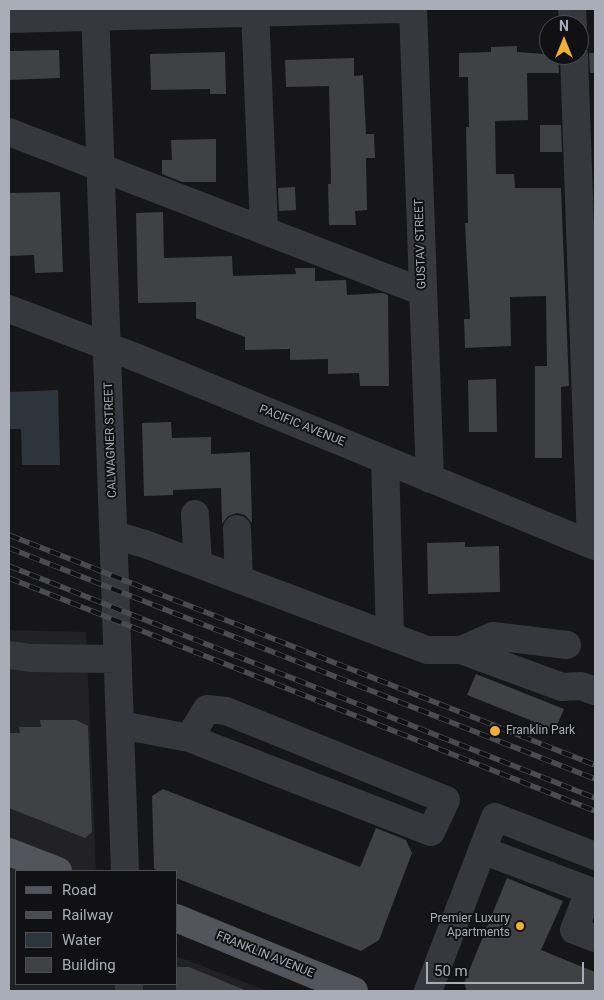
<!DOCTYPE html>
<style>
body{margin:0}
#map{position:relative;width:604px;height:1000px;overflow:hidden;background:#161618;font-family:Roboto,sans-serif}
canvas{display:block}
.frame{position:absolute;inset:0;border:10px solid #a8adb8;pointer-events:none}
.legend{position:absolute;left:15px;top:870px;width:162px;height:115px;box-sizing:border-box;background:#111113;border:1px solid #4d4f55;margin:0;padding:6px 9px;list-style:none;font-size:15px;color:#a8adb8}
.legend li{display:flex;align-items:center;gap:10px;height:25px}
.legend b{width:25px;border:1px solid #4d4f55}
.north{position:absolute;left:539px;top:15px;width:50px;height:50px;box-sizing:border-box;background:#111113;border:1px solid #4d4f55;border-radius:50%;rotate:0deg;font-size:14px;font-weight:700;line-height:20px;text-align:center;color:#a8adb8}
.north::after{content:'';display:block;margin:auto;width:18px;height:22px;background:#f2b134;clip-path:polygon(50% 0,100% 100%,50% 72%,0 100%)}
.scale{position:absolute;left:426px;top:962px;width:158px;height:22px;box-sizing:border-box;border:2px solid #a8adb8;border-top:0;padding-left:6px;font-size:15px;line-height:18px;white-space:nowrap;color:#a8adb8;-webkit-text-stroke:4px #111113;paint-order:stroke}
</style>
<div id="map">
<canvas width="604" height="1000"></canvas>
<div class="frame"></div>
<ul class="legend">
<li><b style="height:6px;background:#53555c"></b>Road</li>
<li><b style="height:6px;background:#4a4c52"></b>Railway</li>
<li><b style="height:14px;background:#2c353c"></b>Water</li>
<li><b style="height:14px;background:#404145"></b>Building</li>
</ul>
<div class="north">N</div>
<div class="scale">50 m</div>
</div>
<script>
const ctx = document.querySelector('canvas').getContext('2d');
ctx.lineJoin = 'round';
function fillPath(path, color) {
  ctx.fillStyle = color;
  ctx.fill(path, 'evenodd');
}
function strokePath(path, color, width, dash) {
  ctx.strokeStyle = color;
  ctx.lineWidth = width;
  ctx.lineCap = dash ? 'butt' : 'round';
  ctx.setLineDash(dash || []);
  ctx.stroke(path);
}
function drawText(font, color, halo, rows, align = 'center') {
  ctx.font = font + ' Roboto,sans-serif';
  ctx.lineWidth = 4;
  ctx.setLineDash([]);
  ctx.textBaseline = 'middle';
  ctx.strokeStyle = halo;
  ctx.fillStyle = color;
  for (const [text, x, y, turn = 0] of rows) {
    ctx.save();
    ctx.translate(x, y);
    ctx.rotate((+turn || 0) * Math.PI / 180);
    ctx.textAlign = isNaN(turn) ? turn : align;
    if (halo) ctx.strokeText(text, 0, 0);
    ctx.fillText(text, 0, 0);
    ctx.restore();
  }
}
const built = new Path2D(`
 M9,630l77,2 10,239h-80v113h160v-28l92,35h-259z`);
const water = new Path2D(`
 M58,390l2,75h-38l-1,-36h-12v-37z`);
const building = new Path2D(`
 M517,46v6l41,3 1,18h-32l1,47 -33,1 1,53h18l1,14h46l8,198 -8,1 1,71h-27v-92h12l-1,-70 -36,1 1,49 -46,2 -1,-29h6l-5,-96h3l-2,-96h3l-1,-50h-9v-24l32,-1v-5z
 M59,50l1,28 -51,2v-29z
 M225,52l1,42h-16v-5l-59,1 -1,-36z
 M589,53h6v20h-5z
 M354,58v18l9,-1 3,59h8l1,24h-9l1,52 -12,1 1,14h-27l-1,-41h3l-2,-98 -43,1 -1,-27z
 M540,125h21l1,27h-22z
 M216,139v43h-34l-20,-8v-14h10l-1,-20z
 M295,187l1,23 -17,1 -1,-23z
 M60,192l3,80 -28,1 -1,-18 -25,1v-63z
 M163,212l1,46 68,-2 1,20 63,-2 -1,-6h20v13l31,-1 1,15 36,-2 5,2 1,91h-29l-1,-13 -31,1v-15l-38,1v-11l-45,1v-13l-49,-19v-16l-58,1 -2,-90z
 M496,379l1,53h-28l-1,-52z
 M171,422l1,16 39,-1v17l39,-2 2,71 -7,-8 -8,-2 -9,3 -6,8 -1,-36 -48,2v5l-29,1 -2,-73z
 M465,542v5l34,-1 1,46 -72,2 -1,-51z
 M476,674l88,35 -9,21 -88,-35z
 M40,720h36l12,6 4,106 -7,6 -76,-30v-75h11l-1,-6h22z
 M163,789l197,78 16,-39 30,12 6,13 -33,87 -18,11 -185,-73v-7h-16l-6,-2 -2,-73z
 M507,878l56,23 -22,49 54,22v19h-128l-3,-8z
 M176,967h13l58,24h-71z`);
const minor = new Path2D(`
 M95,9l30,862
 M255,9l9,221
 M413,9l17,470
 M572,9l1,16
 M9,19l391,-10
 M574,55l17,489
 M9,132l414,160
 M9,309l126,48 460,189
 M385,460l5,176
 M195,514l3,49
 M237,529l2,50
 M114,535l31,9 282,106h34l101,37 19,-1 14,5
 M461,650l32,-14 74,9
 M9,655l22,3 87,1
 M121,725l68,13 18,-29 19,2 220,89 -15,32 -242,-94
 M482,850l113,43
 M589,891l-15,39 21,8
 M129,984v7
 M428,991l67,-174 100,39`);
const major = new Path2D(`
 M9,852l49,19
 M176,918l178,73`);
const rail = new Path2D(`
 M9,535l586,230
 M9,548l586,231
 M9,566l586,232
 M9,578l586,233`);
const markers = [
 [495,731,6,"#f2b134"],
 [520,926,5,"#f2b134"]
];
const streetNames = [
 ["GUSTAV STREET",421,244,-92],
 ["PACIFIC AVENUE",302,426,22],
 ["CALWAGNER STREET",111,440,-92],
 ["FRANKLIN AVENUE",265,955,22]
];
const poiNames = [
 ["Franklin Park",506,731],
 ["Premier Luxury",510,919,"right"],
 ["Apartments",510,933,"right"]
];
fillPath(built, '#222225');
fillPath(water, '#2c353c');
fillPath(building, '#404145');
strokePath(minor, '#37383d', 28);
strokePath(major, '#53555c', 28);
strokePath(rail, '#4a4c52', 5.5);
strokePath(rail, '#111113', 4, [11]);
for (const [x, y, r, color] of markers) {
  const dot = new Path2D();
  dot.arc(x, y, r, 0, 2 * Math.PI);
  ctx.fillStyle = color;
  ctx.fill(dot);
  strokePath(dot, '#111113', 2);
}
drawText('12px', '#a8adb8', '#111113', streetNames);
drawText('12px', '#a8adb8', '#111113', poiNames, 'left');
</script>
